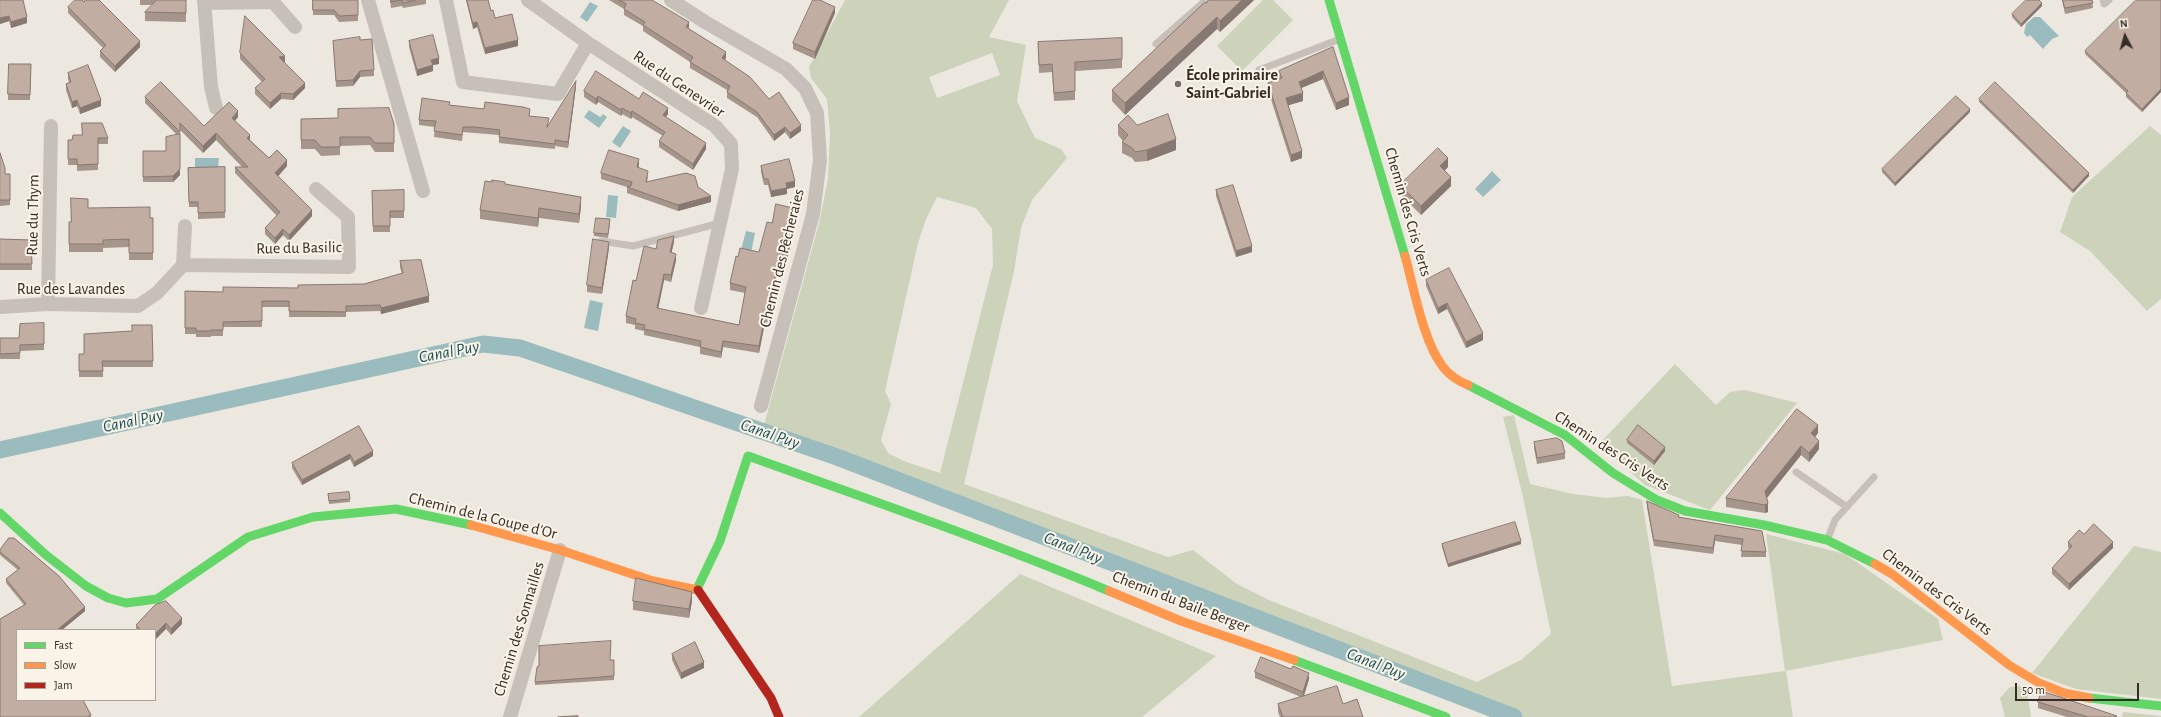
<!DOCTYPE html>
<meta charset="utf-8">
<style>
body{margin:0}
#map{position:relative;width:2161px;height:717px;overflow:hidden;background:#ece8e0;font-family:"Alegreya Sans",sans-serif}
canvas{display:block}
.legend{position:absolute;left:16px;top:629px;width:140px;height:72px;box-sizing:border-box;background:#faf3e7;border:1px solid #aca49a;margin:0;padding:5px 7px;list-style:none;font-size:12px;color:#362d27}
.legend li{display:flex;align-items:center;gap:8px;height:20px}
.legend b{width:20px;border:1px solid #aca49a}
.north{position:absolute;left:2105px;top:16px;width:40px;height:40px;-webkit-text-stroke:3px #faf3e7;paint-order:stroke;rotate:354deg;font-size:11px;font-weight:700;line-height:16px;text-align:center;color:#362d27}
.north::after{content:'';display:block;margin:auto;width:14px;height:18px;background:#362d27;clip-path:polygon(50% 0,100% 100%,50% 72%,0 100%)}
.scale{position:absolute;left:2015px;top:683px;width:124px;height:18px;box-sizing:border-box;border:2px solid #362d27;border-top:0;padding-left:5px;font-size:12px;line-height:14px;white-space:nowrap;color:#362d27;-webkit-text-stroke:3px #faf3e7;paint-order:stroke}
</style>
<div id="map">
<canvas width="2161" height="717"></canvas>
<ul class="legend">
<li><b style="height:5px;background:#63d668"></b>Fast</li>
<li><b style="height:5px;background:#ff974d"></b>Slow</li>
<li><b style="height:5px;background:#b3261e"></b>Jam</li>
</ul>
<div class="north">N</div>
<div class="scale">50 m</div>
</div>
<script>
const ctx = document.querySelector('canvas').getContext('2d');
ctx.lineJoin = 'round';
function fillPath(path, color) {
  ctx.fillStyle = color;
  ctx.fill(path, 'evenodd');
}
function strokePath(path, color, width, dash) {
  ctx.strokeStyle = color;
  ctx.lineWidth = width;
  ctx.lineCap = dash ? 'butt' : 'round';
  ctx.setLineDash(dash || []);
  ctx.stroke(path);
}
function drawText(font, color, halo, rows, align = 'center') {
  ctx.font = font + ' "Alegreya Sans",sans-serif';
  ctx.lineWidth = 4;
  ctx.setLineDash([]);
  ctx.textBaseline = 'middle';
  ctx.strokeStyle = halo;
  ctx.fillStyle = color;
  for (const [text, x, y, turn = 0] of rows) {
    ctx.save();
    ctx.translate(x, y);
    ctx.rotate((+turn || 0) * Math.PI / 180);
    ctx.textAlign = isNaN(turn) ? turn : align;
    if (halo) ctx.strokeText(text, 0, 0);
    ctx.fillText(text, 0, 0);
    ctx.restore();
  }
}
const green = new Path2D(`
 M845,0h164l-20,37 37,8 -9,56 18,37 26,11 6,9 -35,42 -11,28 -7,43 -50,213 204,73 25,-7 44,34 32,16 208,82 44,-22 30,-26 -28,-137 -20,-80 11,-2 16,69 43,10 33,4 22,-2 14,4 30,186 113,-15 -19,-137 79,20 93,65 5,21 -157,31 7,46h-269l-760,-292 55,-202 9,-44 2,-46 -3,-34 -16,-21 -2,-11zM992,53l8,22 -63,23 -8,-21zM937,197l39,11 16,21 1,36 -53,208 -34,-11 -18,-9 -7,-13 10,-36 -6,-13 33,-148 8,-24z
 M1263,0h10l20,20 -51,51 -25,-25z
 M2150,126l11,9v164l-14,12 -57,-60 -30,-19 12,-35z
 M1675,364l41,41 14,-13 15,-2 52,13 -87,107 -65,-25 -46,-41z
 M2134,546l27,6v147l-85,-10 -44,-16z
 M1020,574l196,82 -74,61h-283z
 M2026,686l5,31h-26l-5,-19 10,-11z
 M2123,712l38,4v1h-39z`);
const water = new Path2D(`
 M590,2l8,4 -11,16 -7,-5z
 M2034,17h6l19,19 -7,3 -9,10 -13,-14 -3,2 -3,-4 2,-9z
 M589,110l11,7 3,-3 4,3 -8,11 -15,-11z
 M623,126l8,5 -11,17 -8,-6z
 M195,158h24l-1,10h-23z
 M1492,171l9,9 -18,17 -8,-8z
 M608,195l10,1 -2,22 -10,-1z
 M746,231l9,2 -4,20 -10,-3z
 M590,300l13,3 -5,28 -14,-3z`);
const canal = new Path2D(`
 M0,450l483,-106 37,4 317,109 677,260`);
const lane = new Path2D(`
 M2103,0l1,4 5,-4
 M1156,44l50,-44
 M1259,70l81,-31
 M601,241l32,5 87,-23
 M1796,472l51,35
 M1828,538l7,-18 39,-43`);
const street = new Path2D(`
 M204,0l7,87 5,21
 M368,0l55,191
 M446,0l17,82 95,12 30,-51
 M528,0l60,43 127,83 16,18 1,25 -31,139
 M671,0l34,22 81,47 19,19 12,25 3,47 -7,54 -52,192
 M204,3l69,-1 22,25
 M183,265l166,2 -1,-50 -32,-28
 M48,304l3,-178
 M0,307l48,-3 90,2 19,-13 26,-28 2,-39
 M510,717l50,-167`);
const fast = new Path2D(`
 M1329,0l76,256
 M1468,385l97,50 48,38 44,27 28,11 79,14 63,15 48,24
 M0,513l46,42 40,31 22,12 18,5 31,-4 91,-62 65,-20 83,-8 75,16
 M697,589l23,-48 28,-85c121,43 243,86 361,135
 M1294,660l152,57
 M2089,698l72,8`);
const slow = new Path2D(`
 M1405,256c9,32 18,85 38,111 7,9 15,14 25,18
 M471,525l89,25 93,31 45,9
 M1875,564l17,10 117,91 30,18 25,10 25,5
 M1109,591l72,30 113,39`);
const jam = new Path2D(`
 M698,590l73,108 8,19`);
const wall = new Path2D(`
 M0,0l27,23 -16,5 -2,-7 -9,3z
 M140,0h46v22l-41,-1v-9l8,-7h-13z
 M313,0h45v21l-19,1 -5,-7h-21z
 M390,0h36v4l-23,4 -1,-2 -11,2z
 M466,0h22l3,11 4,7 23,28 -33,8 -8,-27 -4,2z
 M609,0h43l74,58 -1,2 44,39 32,32 -11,8 -5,-7 -11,9 -17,-24 -30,-19v-8l-37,-22v-6l-47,-31v-5l-19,-11v-6z
 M1254,0l-34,32 -3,-3 -92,86 -13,-14v-11l94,-87z
 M2062,0h30l1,8 -28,6z
 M2161,0v92l-19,20 -16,-15v-4l-41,-39v-3z
 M84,2l56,45 -25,25 -15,-15v-6l3,-3 -35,-35v-6z
 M2042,6l-21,21 -9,-10v-3z
 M835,13l-20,46 -22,-10v-6z
 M1122,38v30l-47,3v29l-21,1 -2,-29 -13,1 -1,-31z
 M360,40l14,30v6l-14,1 -7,9 -17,1 -3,-46z
 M409,41l30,23 -6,1v6l-16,5 -8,-29z
 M1333,47l16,58 -13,5 -13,-31 -22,9 2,13 -15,4 14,53 -11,4 -23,-72v-7l11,-4v-8z
 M240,53l45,9h-1l21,26 -12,12 -12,-1 -11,10 -15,-15v-6l7,-6 -22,-23z
 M9,64h22l-1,36h-22z
 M68,73l33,33 -21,8 -3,-8 -5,2 -6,-18v-6l3,-1 -1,-4z
 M576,86l-8,62 -13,-2v3l-56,-6v-8l-36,-3 -1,9 -28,-4 1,-10 -16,-2v-5l31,-15 79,11 19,9z
 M584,91l55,8 29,15 -2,3 40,32 -13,21 -34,-23v-6l4,-5 -31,-19 -1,2 -9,-5 -1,2 -23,-14 -2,3 -12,-8z
 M145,97l59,29 34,-9 -3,4 15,19 19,18 18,8 -9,10 34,40 -23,25 -6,-6 -8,9 -10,-10v-6l12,-12 -42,-43v-6h7l-26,-27 -13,13 -23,-23v45l-7,7h-30v-31h23l11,-16 -32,-32z
 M1979,99l110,77 -16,17 -94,-91z
 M1970,112l-75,74 -13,-14v-3z
 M301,119l93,5v28h-19l-5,-7 -30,1v9l-19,1 -6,-7h-14z
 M1118,125h19l39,25 -29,11 -12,1 -3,-4 -10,-5v-11l1,-1 -5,-6z
 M73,135l35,3v6h-10v26l-21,1v-6h-9v-25h4z
 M0,153l5,21h5v31l-10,1z
 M639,165l-1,3 10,9 -1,5 51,5 13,15 -33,9 -51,-18v-6l-26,-8v-6z
 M761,166l34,21 -8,2v5l-16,3 -3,-12h-4l-3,-13z
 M225,167v51l-27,1v-12h-9l-1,-39z
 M1448,167l-3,3 6,16 -30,29 -21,-21v-9z
 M505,184l76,22 -2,17 -40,-5 -1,9 -58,-8v-9z
 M404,190v28h-14v14h-17l-1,-41z
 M1216,190l36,62 -16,5 -20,-61z
 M88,208l65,10v42h-24v-13l-26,1v4h-34v-30h2z
 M797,215l-10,45 -7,-2 -13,65 -2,-1 -6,31 -36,-6 -2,11 -21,-4v-7l-56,-12v-4l-9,-2v-4l-9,-2v-7l30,-67 18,-7 -3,11 5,7 -5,22 -7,-2 -6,29 81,16 6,-32 -15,-3v-7l8,-26 21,-5 13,-29z
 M610,223l-2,15 -14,-2v-3z
 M0,239l31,1 1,30h-32z
 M609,248l-7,46 -15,-2v-7z
 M400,261l29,41 -48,12 -1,-3 -34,1v5h-57v-10h-27v20h-39v9h-12v1h-15v-3h-11v-43l38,1 141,-8 38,-10 -2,-7z
 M1426,280l57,60 -17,8 -19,-39 -9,5 -12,-28z
 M152,325l1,42h-50v10h-24v-23h5l48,-23z
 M0,338l44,6v6l-24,1v8h-20z
 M359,426l14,30 -19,11 -4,-8 -48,26 -10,-17v-5z
 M1818,433l-3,4 4,12 -10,13 -8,-7 -34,43 1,14 -3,1 -39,-6v-9z
 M1627,440l38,11 -11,14 -27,-22z
 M1534,442l31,11v6l-28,5 -3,-16z
 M328,494l22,5v3l-21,2z
 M1647,501l32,16 83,14 4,21v5h-25l1,-12 -27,-4 -2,13 -59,-8 -7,-39z
 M2084,534l29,14 -44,42 -17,-16v-6l18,-19 -2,-1v-6z
 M9,538h5l45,38 26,31v4l-23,19h-45v70h66l8,15v2h-91v-98l24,-14 -18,-22v-4l12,-9 -18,-15v-5z
 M1442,544h79l-73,23 -6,-20z
 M633,601h59l-3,17 -56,-8z
 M155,605l27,19 -11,11 -5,-6 -11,1h-19v-5z
 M672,654l32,14 -23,11 -9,-19z
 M610,660h4v20l-79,5v-3z
 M1255,672l54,7 -5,17 39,8 20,13h-83l-2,-5v-8l23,-7 -46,-19z
 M2038,702l79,15h-50l-29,-9z`);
const shadedWall = new Path2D(`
 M1242,0h12l-34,32v-11z
 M2042,3v3l-21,21v-3z
 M835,7v6l-20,46v-7z
 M9,16v5l-9,3v-6z
 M27,17v6l-16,5v-6z
 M1217,17v12l-92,86v-12z
 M477,22v5l-4,2v-6z
 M689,22v6l-3,-1z
 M518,40v6l-33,8v-6z
 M140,41v6l-25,25v-6z
 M726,52v6l-4,6v-6z
 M285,56v6l-6,1v-6z
 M439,58v6l-6,1v6l-16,5v-6l14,-10z
 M360,71v6l-7,9v-6z
 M1323,71v8l-24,10v-7z
 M576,81v5l-8,62v-6z
 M305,83v5l-12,12v-6z
 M2161,89v3l-19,20v-3z
 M281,93v6l-11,10v-6z
 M1303,93v8l-17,5v-8z
 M598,96v6l-2,3v-6z
 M1349,97v8l-13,5v-7z
 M77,100v6l-5,2v-6z
 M101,100v6l-21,8v-6z
 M622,108v6l-1,2v-6z
 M668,108v6l-5,7v-6z
 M1970,109v3l-75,74v-3z
 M238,111v6l-6,7v-6z
 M632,111v6l-1,2v-6z
 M801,125v6l-11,8v-6z
 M785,127v5l-11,9v-6z
 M216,133v7l-13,13v-7z
 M250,135v6l-3,-3z
 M1176,139v11l-29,11v-11z
 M706,143v6l-13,21v-6z
 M1302,151v7l-11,4v-7z
 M1448,158v9l-8,8v-9z
 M639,159v6l-2,8v-6z
 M287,160v6l-12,14v-7z
 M180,169v6l-7,7v-6z
 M2089,173v3l-16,17v-3z
 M1451,177v9l-30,29v-9z
 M795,181v6l-8,2v5l-16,3v-6l15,-8z
 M711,196v6l-33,9v-6z
 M581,197v9l-2,17v-9z
 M539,208v10l-1,9v-9z
 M797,209v6l-10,45v-6z
 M312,210v6l-23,25v-6z
 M283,229v6l-8,9v-6z
 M674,236v6l-4,17v-7z
 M609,242v6l-7,46v-6z
 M1252,246v6l-16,5v-6z
 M780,252v6l-13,65v-7z
 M676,254v6l-5,22v-7z
 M664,274v6l-7,35v-7z
 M429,296v6l-48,12v-6z
 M1447,303v6l-9,5v-6z
 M765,316v6l-6,31v-7z
 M1483,333v7l-17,8v-6z
 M723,341v6l-2,11v-6z
 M1818,425v8l-7,9v-9z
 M1819,441v8l-10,13v-9z
 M1801,446v9l-36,45v-9z
 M1665,447v4l-11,14v-4z
 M373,451v5l-19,11v-5z
 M350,454v5l-48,26v-5z
 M1768,503v9l-3,1v-8z
 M1715,535v6l-2,13v-6z
 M1521,541v3l-73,23v-3z
 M2113,542v6l-44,42v-6z
 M692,592v9l-3,17v-9z
 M85,607v4l-23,19h-5z
 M182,618v6l-11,11v-6z
 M166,623v6l-11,11v-6z
 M704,662v6l-23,11v-6z
 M1309,673v6l-6,19v-6z`);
const building = new Path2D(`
 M0,0h23l4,17 -16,5 -2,-6 -9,2z
 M75,0h7l2,2 1,-2h14l41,41 -25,25 -15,-15 6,-6 -38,-38z
 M157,0h29v13l-41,-1z
 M313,0h45v15l-19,1 -5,-6h-21z
 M391,0h10l-10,2z
 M402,0h14l-13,3z
 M467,0h21l3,11 2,-1 2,8 17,-4 6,26 -33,8 -8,-26 -4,1z
 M619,0h33l37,22 -3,5 40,25 -4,6 28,19 19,22 10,-7 22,33 -11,8 -5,-6 -11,8 -17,-23 -30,-20 3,-6 -40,-24 3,-5 -50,-32 2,-3 -21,-13 2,-5z
 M813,0h7l15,7 -20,45 -22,-9z
 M1209,0h33l-22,21 -3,-4 -92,86 -13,-13 93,-88 1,1z
 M2026,0h13l3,3 -21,21 -9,-10z
 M2063,0h29l1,3 -28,5z
 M2136,0h25v89l-19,20 -16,-16 2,-2 -43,-40z
 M245,16l40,40 -6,1 26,26 -12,11 -12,-1 -11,10 -15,-15 10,-9 -25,-26z
 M433,35l6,23 -8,2 2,5 -16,5 -8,-29z
 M360,37v3l12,-1 2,31 -14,1 -7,9 -17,1 -3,-40z
 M1122,38v21l-47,3v29l-21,2 -2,-29 -13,1 -1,-23z
 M1333,47l16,50 -13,6 -13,-32 -24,11 4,11 -17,5 16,53 -11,4 -23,-72 14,-5 -3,-7z
 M9,64h22l-1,31 -22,-1z
 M88,65l13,35 -21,8 -3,-8 -5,2 -6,-18 5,-2 -3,-9z
 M596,71l43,28 4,-7 25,16 -5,7 43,28 -13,21 -34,-23 6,-9 -33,-21 -1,2 -9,-5 -1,2 -23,-14 -2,3 -12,-8z
 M576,81l-8,61 -13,-2v4l-56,-7 1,-7 -25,-3h-12l-1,8 -28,-4 2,-10 -17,-1 3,-22 28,4 -1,3 35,4 1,-7 38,5 7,2 -1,7 20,2 -2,9z
 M161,82l43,44 25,-24 9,9 -6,7 18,17 -3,3 22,20 8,-8 10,10 -12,13 37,37 -23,25 -6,-6 -8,9 -10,-10 15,-16 -45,-45h13l-32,-34 -13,13 -23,-23v9l-35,-35z
 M1995,82l94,91 -16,17 -94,-91z
 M1956,96l14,13 -75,74 -13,-14z
 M389,108l5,16v19h-19l-5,-6h-30v10h-19l-6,-7h-14v-21l37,-1v-9z
 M1168,114l8,25 -29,11 -12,2 -3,-4 -10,-6 6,-7 -10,-10 10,-10 9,10z
 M82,123h20l6,15h-10v26l-21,1v-6h-9v-19h4l1,-5h9z
 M180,134v35l-7,7 -30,1v-26h23v-14z
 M1438,148l10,10 -8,8 11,11 -30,29 -21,-21z
 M609,150l30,9 -2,8 11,4 -2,11 40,-9 9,3 3,11 13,9 -33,9 -51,-18 4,-1 1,-4 -31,-9z
 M0,153l5,15v6h5v26h-10z
 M789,159l6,22 -9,2 1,5 -16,3 -3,-12h-4l-3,-13z
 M225,167v45l-27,1v-11h-9l-1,-34z
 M492,180l13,2v2l76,13 -2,17 -40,-6 -1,10 -58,-8 5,-29 7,1z
 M1233,185l19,61 -16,5 -20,-61z
 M404,190v21h-14v15h-17l-1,-35z
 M71,198l17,1v9l62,-1v11h3v35h-24v-14l-26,1v4h-34v-22h2z
 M776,204l21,5 -10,45 -7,-2 -13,64h-2l-6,30 -36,-5 -2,11 -21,-5 1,-6 -57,-12 1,-4 -10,-2 1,-4 -10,-3 7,-36 3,1 8,-35 12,3 2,-9 16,-4 -4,16 6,2 -5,21 -7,-1 -7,34 82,17 7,-38 -16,-4 6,-27 2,1 2,-9 19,4 8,-30 5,1z
 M596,218l14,1 -2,15 -14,-1z
 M0,239l31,1 1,24h-32z
 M593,239l16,3 -7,46 -15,-3z
 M421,260l8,36 -48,12 -1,-3 -34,1v6l-57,-1v-10h-27v20l-39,1v8h-12v1h-15v-3h-11v-37l38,1v-5l75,1v-3l66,-1 39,-11 -3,-12z
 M1449,268l34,65 -17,9 -19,-39 -9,5 -12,-28z
 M44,323v21l-24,1v8l-20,1v-16h19l1,-14z
 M132,325h20l1,36h-51l1,10h-24v-17h5v-20l48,-3z
 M1797,409l21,16 -7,8 8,8 -10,12 -8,-7 -36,45 3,12 -3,2 -39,-7z
 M1638,425l27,22 -11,14 -27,-21z
 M359,426l14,25 -19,11 -4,-8 -48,26 -10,-17z
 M1557,438l5,3 3,12 -28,5 -3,-16z
 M349,492l1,7 -21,2 -1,-7z
 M1647,501l32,14 -1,2 84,14 4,21 -25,-1 2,-12 -28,-4 -2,13 -59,-8z
 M1515,522l6,19 -73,23 -6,-20z
 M2094,524l19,18 -44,42 -17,-16 20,-22 -4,-4 11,-12 5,4z
 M9,538h5l45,38 26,31 -28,23h-40v70h66l8,15 -4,2h-87v-98l26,-15 -20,-25 14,-11 -20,-16v-2z
 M636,578l56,14 -3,17 -56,-8z
 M166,601l16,17 -11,11 -5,-6 -11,11v-4h-14l-5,-5 19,-20z
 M611,641l-1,19h4v16l-79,6 2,-15 2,-1v-20z
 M695,642l9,20 -23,11 -9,-19z
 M1261,657l30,12 2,-3 16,7 -6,19 -48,-20z
 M1337,686l6,18 14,-5 6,18h-80l-5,-13z
 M2042,691l75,25 -1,1h-28l-50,-15z
 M578,716v1h-20z`);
const markers = [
 [1178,84,4,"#766e68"]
];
const poiNames = [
 ["École primaire",1186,75],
 ["Saint-Gabriel",1186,93]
];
const streetNames = [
 ["Rue du Genevrier",679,84,34],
 ["Chemin des Cris Verts",1408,212,74],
 ["Rue du Thym",33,215,-89],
 ["Rue du Basilic",299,248,-1],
 ["Chemin des Pêcheraies",782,258,-76],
 ["Rue des Lavandes",71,289],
 ["Chemin des Cris Verts",1612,451,33],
 ["Chemin de la Coupe d'Or",483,516,14],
 ["Chemin des Cris Verts",1937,592,37],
 ["Chemin du Baile Berger",1181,602,21],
 ["Chemin des Sonnailles",519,629,-73]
];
const waterNames = [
 ["Canal Puy",449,352,-11],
 ["Canal Puy",133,421,-12],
 ["Canal Puy",770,434,19],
 ["Canal Puy",1073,548,21],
 ["Canal Puy",1376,664,21]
];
fillPath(green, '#ccd3ba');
fillPath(water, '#9bbcbe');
strokePath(canal, '#9bbcbe', 17);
strokePath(lane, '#c6c0b9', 7);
strokePath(street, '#c6c0b9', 14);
strokePath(fast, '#63d668', 9);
strokePath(slow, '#ff974d', 9);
strokePath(jam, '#b3261e', 9);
fillPath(wall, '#a6958a');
fillPath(shadedWall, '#877971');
fillPath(building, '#c1ada1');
strokePath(building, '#877971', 1);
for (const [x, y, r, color] of markers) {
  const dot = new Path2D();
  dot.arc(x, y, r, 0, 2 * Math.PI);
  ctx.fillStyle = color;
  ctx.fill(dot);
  strokePath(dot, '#faf3e7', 1.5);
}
drawText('bold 16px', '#362d27', '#faf3e7', poiNames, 'left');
drawText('16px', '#362d27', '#faf3e7', streetNames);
drawText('italic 17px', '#1c5059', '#faf3e7', waterNames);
</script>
